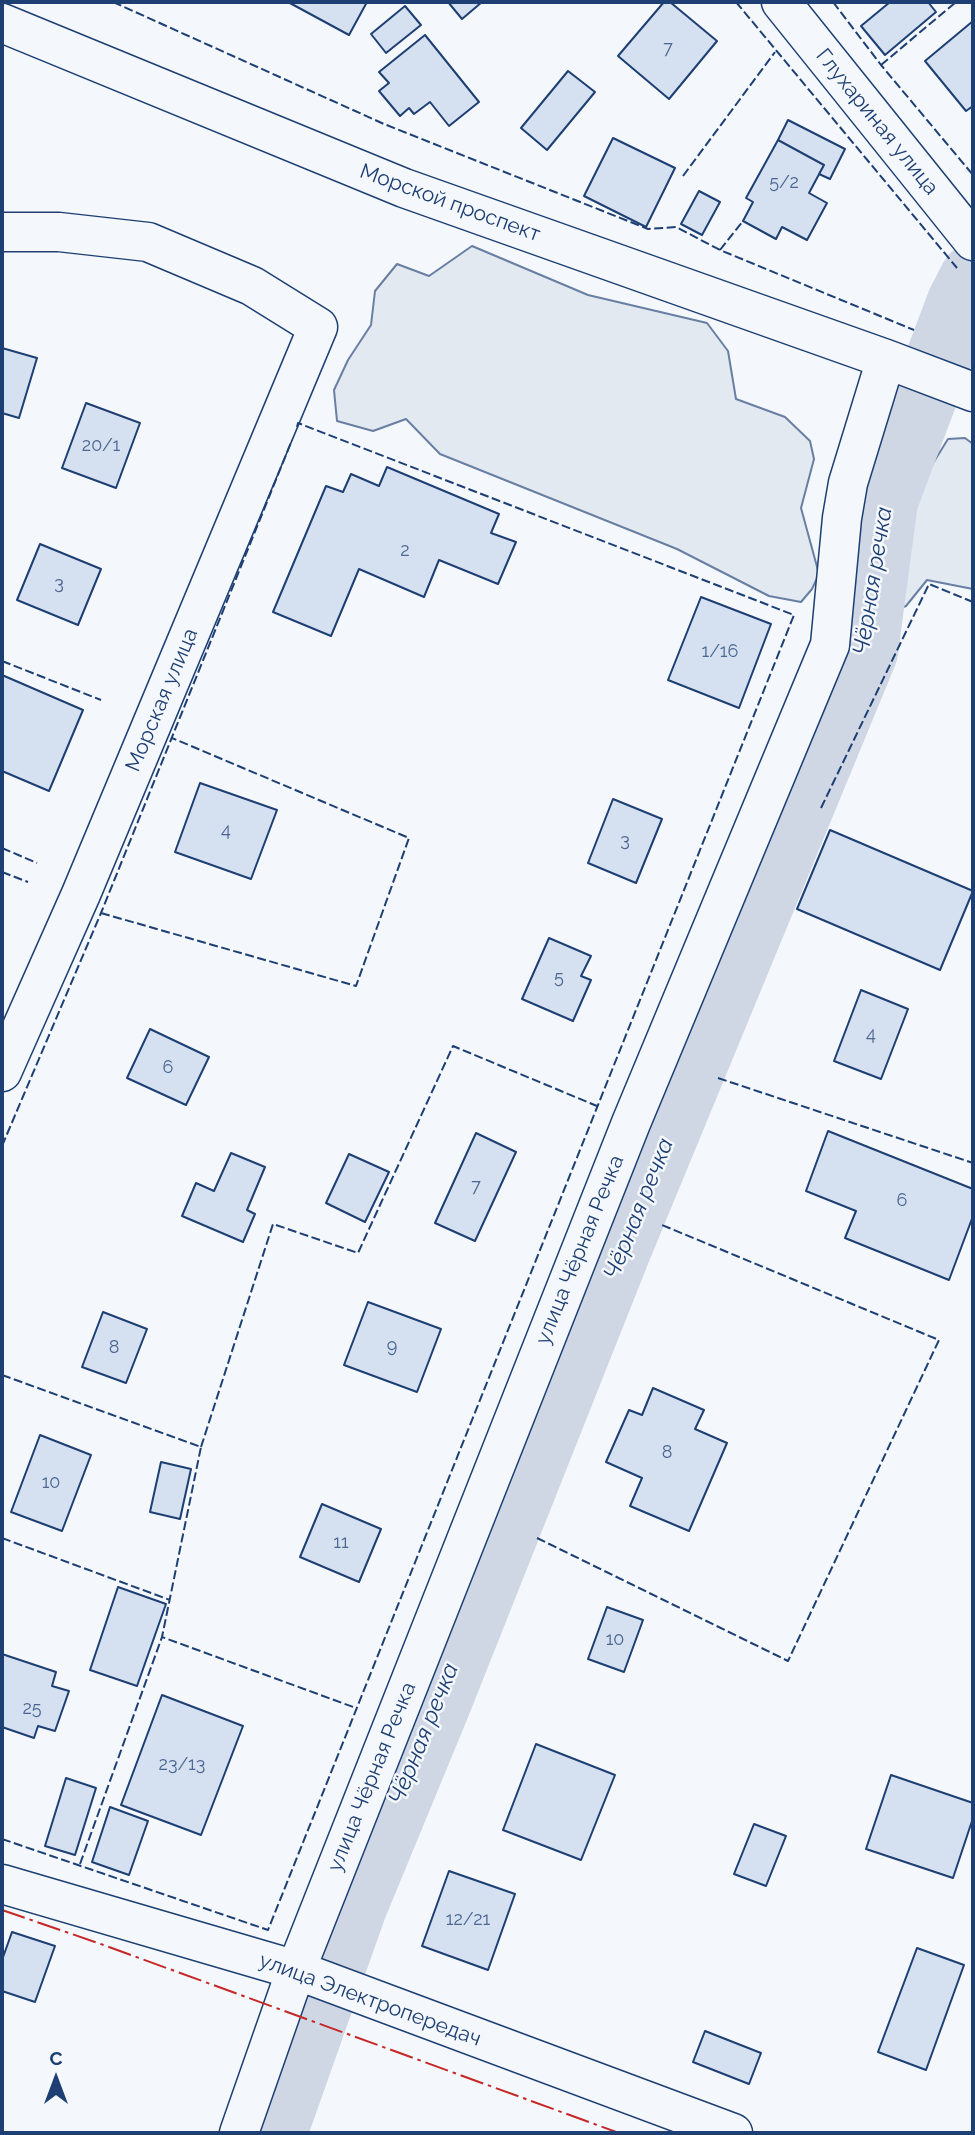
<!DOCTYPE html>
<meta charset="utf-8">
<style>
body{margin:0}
#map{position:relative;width:975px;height:2135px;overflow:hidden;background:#f4f7fb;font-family:Raleway,sans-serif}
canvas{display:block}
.frame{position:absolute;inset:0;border:4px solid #1d3f73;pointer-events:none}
.north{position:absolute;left:21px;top:2044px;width:70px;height:70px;-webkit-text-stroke:5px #f4f7fb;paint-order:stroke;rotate:0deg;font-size:19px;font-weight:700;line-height:28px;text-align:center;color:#1d3f73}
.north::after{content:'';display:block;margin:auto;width:24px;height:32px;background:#1d3f73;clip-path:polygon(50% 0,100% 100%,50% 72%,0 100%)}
</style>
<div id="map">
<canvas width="975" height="2135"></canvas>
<div class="frame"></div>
<div class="north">С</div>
</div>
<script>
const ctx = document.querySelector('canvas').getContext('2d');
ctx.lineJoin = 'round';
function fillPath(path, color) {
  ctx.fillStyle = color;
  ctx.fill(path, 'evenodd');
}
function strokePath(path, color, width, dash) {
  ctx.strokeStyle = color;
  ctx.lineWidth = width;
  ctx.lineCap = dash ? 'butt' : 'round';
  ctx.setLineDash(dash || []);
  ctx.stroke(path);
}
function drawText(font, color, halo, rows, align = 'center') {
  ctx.font = font + ' Raleway,sans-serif';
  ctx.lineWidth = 5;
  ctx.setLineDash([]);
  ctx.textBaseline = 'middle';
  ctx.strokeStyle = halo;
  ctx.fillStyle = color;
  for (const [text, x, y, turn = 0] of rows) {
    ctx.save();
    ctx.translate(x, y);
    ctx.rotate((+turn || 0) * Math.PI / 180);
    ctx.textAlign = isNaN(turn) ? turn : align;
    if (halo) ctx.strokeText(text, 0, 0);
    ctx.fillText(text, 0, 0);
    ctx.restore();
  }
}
const green = new Path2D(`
 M472,246l116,49 119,28 21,28 8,48 49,18 25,24 4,18 -13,49 18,66 -7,15 -11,13 -32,-6 -92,-47 -237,-95 -34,-35 -33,12 -36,-10 -3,-31 14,-30 23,-35 4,-34 22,-27 32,12z
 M965,438l8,6v145l-46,-9 -21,26 -20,8 36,-133 26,-42z`);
const river = new Path2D(`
 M274,2133l80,-226 83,-201 181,-456 247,-598 20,-151 75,-199 13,-25`);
const building = new Path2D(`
 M288,2h79l-18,33z
 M448,2h34l-20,17z
 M664,2h6l47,39 -48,58 -51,-43z
 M890,2h38l8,10 -51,43 -24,-29z
 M405,6l16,19 -35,28 -15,-19z
 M973,21v85l-7,5 -41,-50z
 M425,35l54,67 -30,24 -19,-24 -16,12 -5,-6 -9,8 -21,-25 10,-8 -10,-11z
 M568,71l27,21 -48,58 -26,-22z
 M788,120l57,29 -15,30 -11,-5 5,-9 -46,-25z
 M613,138l62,30 -29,59 -62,-31z
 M778,140l46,25 -15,28 18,10 -20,37 -25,-13 -6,12 -33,-18 10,-19 -7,-4z
 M699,191l21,11 -18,33 -21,-11z
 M2,348l35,10 -18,60 -17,-5z
 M86,403l54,20 -24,65 -54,-20z
 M387,467l112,47 -8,19 25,9 -18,42 -59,-24 -15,37 -65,-28 -28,67 -58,-24 53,-126 17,6 8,-18 28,12z
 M40,544l61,25 -23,56 -61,-25z
 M701,597l70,27 -32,84 -71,-28z
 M2,675l81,35 -34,81 -47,-20z
 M200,783l77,27 -26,69 -76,-27z
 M613,799l49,20 -26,64 -48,-20z
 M830,830l143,61 -33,79 -143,-61z
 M549,938l42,18 -10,20 10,4 -18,41 -51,-22z
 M861,990l47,19 -27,70 -47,-18z
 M150,1029l59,28 -23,48 -59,-27z
 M828,1131l145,58v27l-24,64 -104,-42 11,-27 -50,-20z
 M476,1133l40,19 -41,89 -40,-18z
 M231,1153l34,14 -18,43 8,4 -12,28 -61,-26 14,-33 18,8z
 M349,1154l40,18 -24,50 -39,-19z
 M368,1302l73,27 -24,63 -73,-27z
 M103,1312l44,17 -21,54 -44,-16z
 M653,1388l51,22 -9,19 32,14 -38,88 -59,-25 12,-28 -36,-16 23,-52 13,5z
 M40,1435l51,20 -29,76 -51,-19z
 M161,1462l30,7 -11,50 -30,-7z
 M322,1504l59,25 -22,53 -59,-25z
 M118,1587l48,17 -29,82 -47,-16z
 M607,1607l36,13 -19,52 -36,-13z
 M2,1654l54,18 -4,14 17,5 -14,40 -17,-5 -4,12 -32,-11z
 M162,1695l81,31 -42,109 -80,-30z
 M536,1744l79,31 -34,85 -78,-30z
 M891,1775l82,28v15l-20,60 -87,-29z
 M66,1778l30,10 -21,67 -30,-9z
 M110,1807l38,14 -19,54 -37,-13z
 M754,1824l32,12 -20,50 -32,-12z
 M449,1871l66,23 -27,76 -66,-24z
 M12,1932l43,14 -20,56 -33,-11v-31z
 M917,1948l47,17 -38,105 -48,-18z
 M705,2031l56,22 -12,31 -56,-22z`);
const minor = new Path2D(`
 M781,2l192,239
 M2,23l402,165 482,171 87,33
 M2,232h57l89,10 104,44 66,41 -237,567 -79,178
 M2,1884l294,86 437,163
 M239,2133l57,-163 335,-847 199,-478 12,-127 6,-35 38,-124`);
const fence = new Path2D(`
 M113,2l271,122 264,105 28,-2 44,23 194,80
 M736,2l221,266
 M833,2l48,63 92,110
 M881,65l75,-63
 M683,176l92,-124
 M720,250l23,-29
 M2,661l99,39
 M821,808l108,-224 44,18
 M2,848l35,15
 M2,872l26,10
 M101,913l255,73 53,-148 -237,-100
 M718,1078l255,85
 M2,1146l99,-233 191,-473
 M2,1375l199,72 -39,190 194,71
 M201,1447l72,-223 85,29 95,-207 144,60
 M2,1538l168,62
 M537,1538l251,123 151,-321 -277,-115
 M2,1839l266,91 526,-1315 -496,-192 -1,4
 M80,1864l82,-227`);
const power = new Path2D(`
 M2,1910l96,33 521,190`);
const numberNames = [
 ["7",668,49],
 ["5/2",784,183],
 ["20/1",101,446],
 ["2",405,551],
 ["3",59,584],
 ["1/16",720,652],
 ["4",226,831],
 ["3",625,841],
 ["5",559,978],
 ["4",871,1035],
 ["6",168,1068],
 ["7",476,1187],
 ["6",902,1201],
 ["9",392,1347],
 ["8",114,1348],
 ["8",667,1453],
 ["10",51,1483],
 ["11",341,1543],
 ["10",615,1640],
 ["25",32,1709],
 ["23/13",182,1765],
 ["12/21",468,1920]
];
const streetNames = [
 ["Глухариная улица",877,122,51],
 ["Морской проспект",450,203,20],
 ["Морская улица",162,700,-67],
 ["улица Чёрная Речка",580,1250,-68],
 ["улица Чёрная Речка",372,1777,-68],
 ["улица Электропередач",370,2000,20]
];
const waterNames = [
 ["Чёрная речка",873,581,-81],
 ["Чёрная речка",639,1209,-68],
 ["Чёрная речка",424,1734,-68]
];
fillPath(green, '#e3e9f0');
strokePath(green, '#687fa3', 2);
strokePath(river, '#cfd7e4', 66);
fillPath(building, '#d5e0f0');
strokePath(building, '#1d3f73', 2);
strokePath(minor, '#1d3f73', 41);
strokePath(minor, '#f4f7fb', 38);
strokePath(fence, '#1d3f73', 2, [9, 3.5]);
strokePath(power, '#c62828', 2, [24, 5, 3.5, 5]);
drawText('18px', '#4b6792', null, numberNames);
drawText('21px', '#1d3f73', '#f4f7fb', streetNames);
drawText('italic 23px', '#1d3f73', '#f4f7fb', waterNames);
</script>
